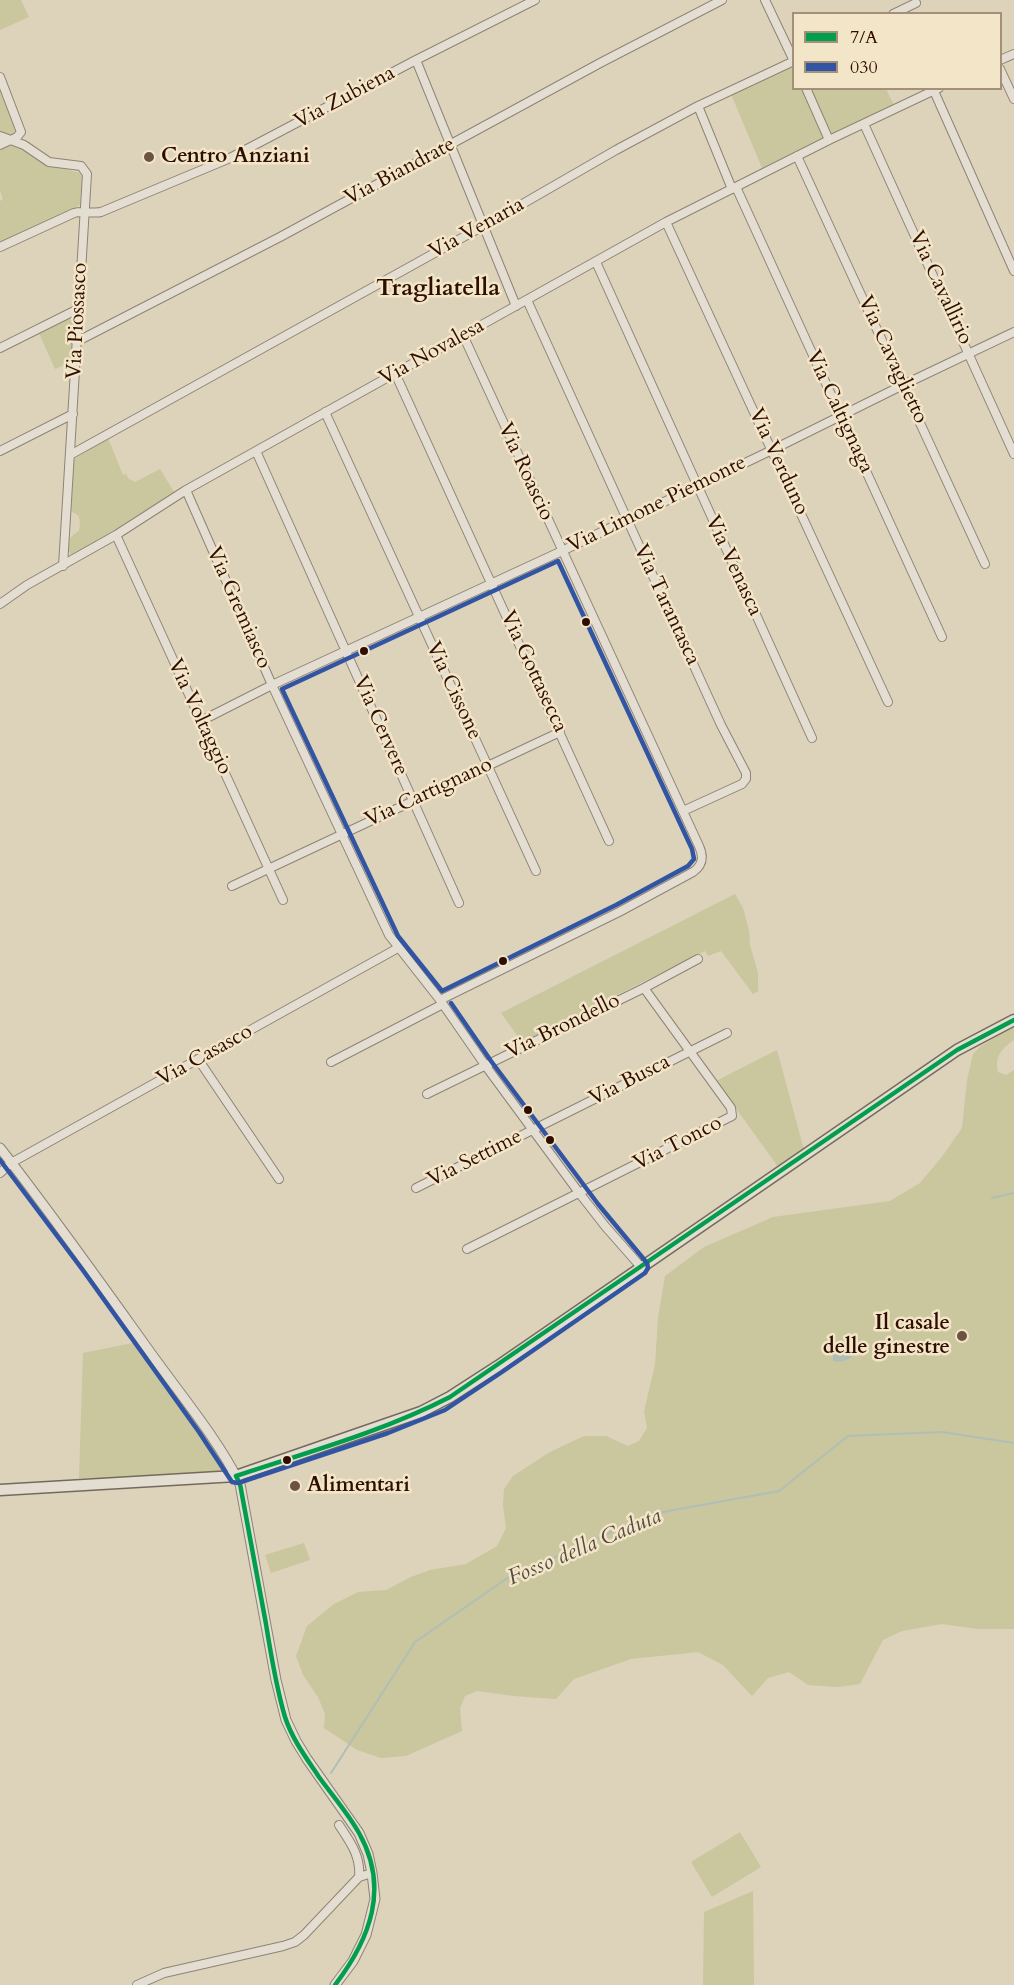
<!DOCTYPE html>
<style>
body{margin:0}
#map{position:relative;width:1014px;height:1985px;overflow:hidden;background:#ddd2ba;font-family:Cardo,serif}
canvas{display:block}
.legend{position:absolute;left:792px;top:12px;width:210px;height:78px;box-sizing:border-box;background:#f3e5c8;border:2px solid #a48f78;margin:0;padding:8px 10px;list-style:none;font-size:18px;color:#2e0e01}
.legend li{display:flex;align-items:center;gap:12px;height:30px}
.legend b{width:30px;border:2px solid #a48f78}
</style>
<div id="map">
<canvas width="1014" height="1985"></canvas>
<ul class="legend">
<li><b style="height:8px;background:#029e4d"></b>7/A</li>
<li><b style="height:8px;background:#3155a3"></b>030</li>
</ul>
</div>
<script>
const ctx = document.querySelector('canvas').getContext('2d');
ctx.lineJoin = 'round';
function fillPath(path, color) {
  ctx.fillStyle = color;
  ctx.fill(path, 'evenodd');
}
function strokePath(path, color, width, dash) {
  ctx.strokeStyle = color;
  ctx.lineWidth = width;
  ctx.lineCap = dash ? 'butt' : 'round';
  ctx.setLineDash(dash || []);
  ctx.stroke(path);
}
function drawText(font, color, halo, rows, align = 'center') {
  ctx.font = font + ' Cardo,serif';
  ctx.lineWidth = 5;
  ctx.setLineDash([]);
  ctx.textBaseline = 'middle';
  ctx.strokeStyle = halo;
  ctx.fillStyle = color;
  for (const [text, x, y, turn = 0] of rows) {
    ctx.save();
    ctx.translate(x, y);
    ctx.rotate((+turn || 0) * Math.PI / 180);
    ctx.textAlign = isNaN(turn) ? turn : align;
    if (halo) ctx.strokeText(text, 0, 0);
    ctx.fillText(text, 0, 0);
    ctx.restore();
  }
}
const green = new Path2D(`
 M0,0h21l8,17 -29,13z
 M788,66h4l2,22 8,1 20,45v4l-60,30 -31,-74z
 M810,89h76l8,16 -64,29z
 M2,90l17,41 -4,5 -15,-5v-40z
 M11,144l13,5 19,14 37,10 2,4 -2,28 -80,38v-42l3,-2 -3,-8v-42z
 M69,318l4,2 -2,42 -16,7 -16,-36z
 M108,438l15,37 3,-1 3,5 6,3 25,-13 14,23 -94,60 -9,3c-7,-11 -2,-18 8,-24l1,-8 -1,-7 -8,-5 2,-51z
 M735,894l8,14 6,22 1,15 8,28v18l-5,3 -32,-43 -13,5 -3,-5 -183,91 -21,-29z
 M1014,1026v14c-12,8 -20,17 -16,32l8,3 8,-5v559h-36l-36,-5 -40,7 -19,9 -23,44 -22,3 -30,-2 -19,-13 -21,6 -16,18 -29,-31 -25,-13 -67,7 -57,20 -18,20 -42,-3 -37,-5 -12,5 -5,12 2,23 -56,25 -25,2 -24,-8 -33,-22 1,-14 -7,-17 -15,-22 -7,-19 11,-30 27,-22 24,-12 28,-2 25,-13 19,-7 36,-6 31,-18 9,-18 -3,-23 1,-16 9,-13 37,-24 34,-16h22l22,10 11,-5 8,-13 -3,-17 11,-46 3,-47 7,-42 39,-29 69,-30 117,-16 30,-18 21,-25 21,-30 5,-48 6,-26 8,-8z
 M777,1050l27,100 -25,18 -63,-87z
 M137,1342l85,119 3,7 -4,4 -64,6h-78l4,-125z
 M304,1543l6,17 -39,13 -6,-18z
 M740,1832l21,35 -49,30 -21,-35z
 M753,1891l1,94h-51l1,-73z`);
const water = new Path2D(`
 M855,1341l4,6c-2,10 -16,17 -26,14v-6l7,-8z`);
const stream = new Path2D(`
 M992,1198l22,-5
 M331,1773l84,-131 91,-63 146,-65 127,-23 69,-55 94,-4 72,11`);
const minor = new Path2D(`
 M765,0l29,61
 M893,14l23,-11
 M416,60l100,246
 M1000,60l14,-6
 M1000,69l14,30
 M0,77l21,55 -4,5 -17,8
 M806,88l23,52
 M934,91l80,180
 M698,106l34,83
 M864,124l150,330
 M0,136l24,9 25,17 32,4 6,8 -24,392
 M797,156l188,408
 M736,187l206,450
 M666,222l222,480
 M0,247l74,-34c9,-3 18,1 27,-1l127,-53 188,-99 119,-60
 M596,262l216,476
 M527,300l194,425 25,48v6l-4,5 -59,27
 M76,342l204,-105 322,-175 120,-62
 M0,348l78,-39
 M395,373l214,468
 M325,412l211,459
 M0,451l73,-37
 M256,451l203,452
 M70,455l435,-241 111,-64 82,-44 96,-45
 M186,490l86,195 117,250 51,65 45,65 95,129 25,32 36,41
 M116,535l167,365
 M0,604l27,-19 89,-50 70,-45 480,-268 163,-82 110,-52
 M201,721l71,-36 290,-134 210,-101 131,-65 111,-53
 M232,886l328,-154
 M440,1000l179,-88 74,-40c10,-7 11,-15 6,-26l-236,-511
 M198,1059l81,120
 M331,1062l112,-58
 M427,1094l217,-106 54,-29
 M0,1173l11,-10 387,-215
 M416,1188l311,-155
 M467,1249l265,-133 -1,-8 -87,-120
 M339,1825c11,17 22,31 20,52
 M137,1985l27,-12 119,-27 12,-4 9,-7 55,-58 13,-4`);
const tertiary = new Path2D(`
 M0,1148c54,69 104,140 155,211 29,40 63,81 85,125l36,196 10,40 10,21 11,18 52,74 9,21 4,19 3,26 -9,36 -13,26 -18,24`);
const secondary = new Path2D(`
 M0,1490l236,-14 185,-64 29,-15 48,-31 459,-316 57,-30`);
const bus1 = new Path2D(`
 M236,1476c72,-24 146,-44 214,-79l507,-347 57,-30
 M236,1476l4,8c9,47 17,93 26,140 5,31 10,63 19,93 7,22 22,42 34,60 13,18 29,36 40,56 31,55 11,106 -24,152`);
const bus2 = new Path2D(`
 M558,561l134,288 2,10 -6,7 -72,39 -174,86 -44,-55 -116,-247z
 M0,1160l82,109 117,163 33,50 6,1 150,-50 57,-23 57,-38 143,-99 3,-5 -1,-5 -49,-59 -107,-143 -40,-58`);
const markers = [
 [149,157,6,"#6b5342"],
 [586,622,5,"#2e0e01"],
 [364,651,5,"#2e0e01"],
 [503,961,5,"#2e0e01"],
 [528,1110,5,"#2e0e01"],
 [550,1140,5,"#2e0e01"],
 [962,1336,6,"#6b5342"],
 [287,1460,5,"#2e0e01"],
 [295,1486,6,"#6b5342"]
];
const streetNames = [
 ["Via Zubiena",345,98,-28],
 ["Via Biandrate",400,172,-28],
 ["Via Venaria",477,229,-29],
 ["Via Cavallirio",940,288,65],
 ["Via Piossasco",78,321,-87],
 ["Via Novalesa",432,353,-29],
 ["Via Cavaglietto",892,360,65],
 ["Via Caltignaga",839,412,65],
 ["Via Verduno",778,462,65],
 ["Via Roascio",525,472,65],
 ["Via Limone Piemonte",657,505,-26],
 ["Via Venasca",733,566,65],
 ["Via Tarantasca",666,605,65],
 ["Via Gremiasco",238,608,66],
 ["Via Gottasecca",533,672,65],
 ["Via Cissone",453,691,65],
 ["Via Voltaggio",199,717,65],
 ["Via Cervere",380,726,66],
 ["Via Cartignano",429,793,-25],
 ["Via Brondello",563,1027,-26],
 ["Via Casasco",205,1056,-29],
 ["Via Busca",630,1081,-27],
 ["Via Tonco",678,1144,-27],
 ["Via Settime",475,1159,-27]
];
const poiNames = [
 ["Centro Anziani",161,157],
 ["Il casale",950,1324,"right"],
 ["delle ginestre",950,1348,"right"],
 ["Alimentari",307,1486]
];
const waterNames = [
 ["Fosso della Caduta",585,1548,-23]
];
const quarterNames = [
 ["Tragliatella",438,289]
];
fillPath(green, '#cac69e');
fillPath(water, '#b0bfb5');
strokePath(stream, '#b0bfb5', 2);
strokePath(minor, '#8e8375', 10);
strokePath(tertiary, '#8e8375', 11);
strokePath(secondary, '#746a5c', 13);
strokePath(minor, '#e4ded2', 8);
strokePath(tertiary, '#e4ded2', 9);
strokePath(secondary, '#e4ded2', 10);
strokePath(bus1, '#029e4d', 4.5);
strokePath(bus2, '#3155a3', 4.5);
for (const [x, y, r, color] of markers) {
  const dot = new Path2D();
  dot.arc(x, y, r, 0, 2 * Math.PI);
  ctx.fillStyle = color;
  ctx.fill(dot);
  strokePath(dot, '#f3e5c8', 2);
}
drawText('21px', '#2e0e01', '#f3e5c8', streetNames);
drawText('bold 21px', '#2e0e01', '#f3e5c8', poiNames, 'left');
drawText('italic 22px', '#54493f', '#f3e5c8', waterNames);
drawText('bold 24px', '#2e0e01', '#f3e5c8', quarterNames);
</script>
